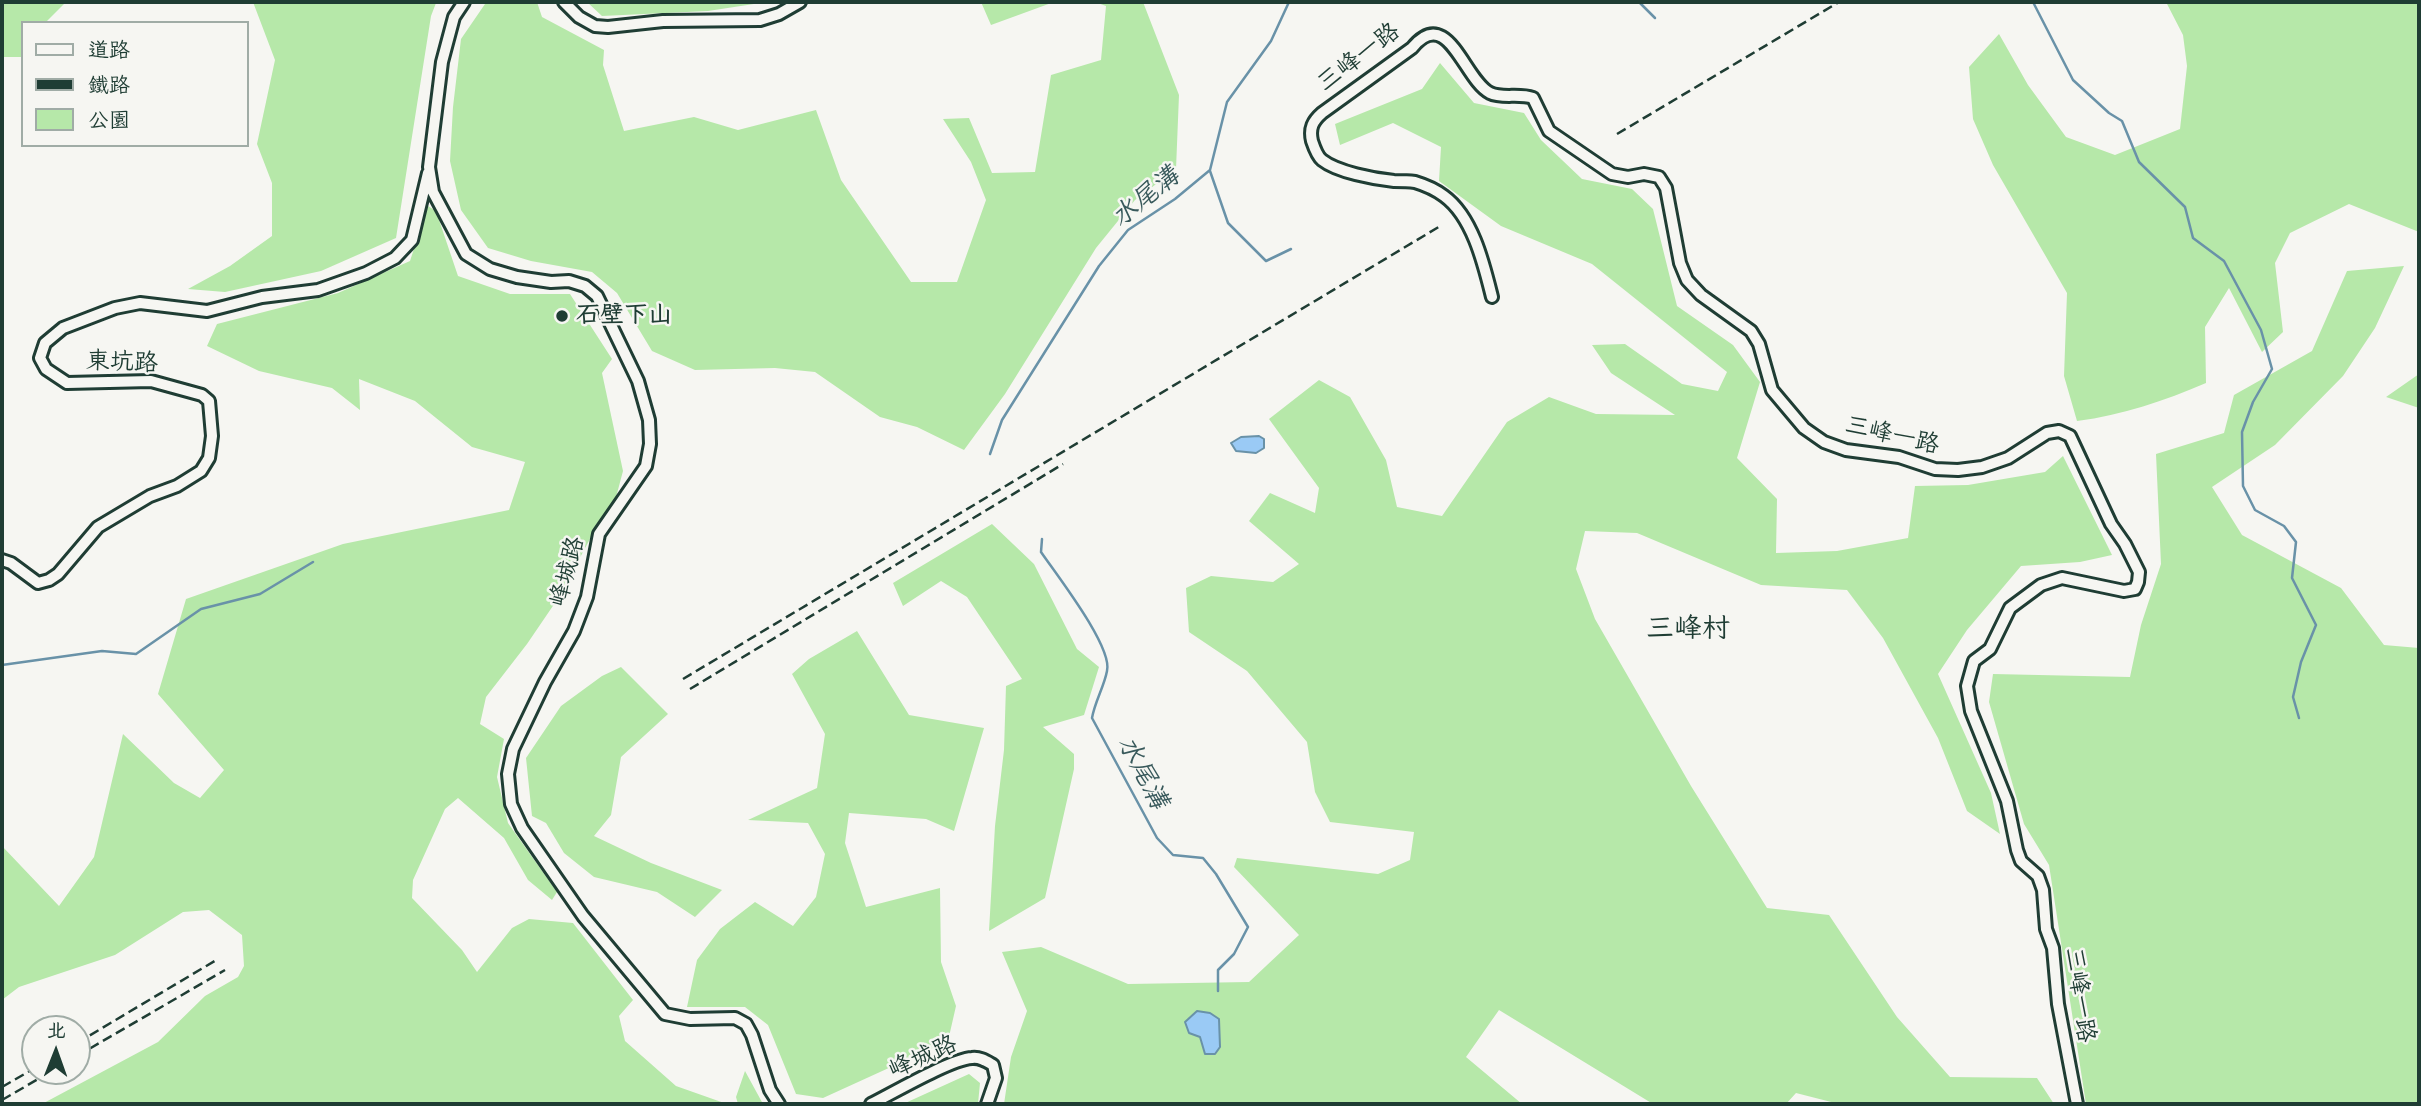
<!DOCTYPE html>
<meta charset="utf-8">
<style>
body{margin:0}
#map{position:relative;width:2421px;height:1106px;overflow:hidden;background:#f6f6f2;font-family:Sriracha,"LXGW WenKai TC",sans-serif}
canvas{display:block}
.frame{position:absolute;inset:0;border:4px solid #1f3d34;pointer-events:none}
.legend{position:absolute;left:21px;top:21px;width:228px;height:126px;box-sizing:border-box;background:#f6f6f2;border:2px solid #a0aca6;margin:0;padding:9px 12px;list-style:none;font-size:21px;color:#1f3d34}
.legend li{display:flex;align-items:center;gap:14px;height:35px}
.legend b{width:35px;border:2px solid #a0aca6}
.north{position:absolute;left:21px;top:1015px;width:70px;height:70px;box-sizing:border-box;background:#f6f6f2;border:2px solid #a0aca6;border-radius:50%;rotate:1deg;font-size:19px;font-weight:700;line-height:28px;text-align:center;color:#1f3d34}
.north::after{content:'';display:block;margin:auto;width:24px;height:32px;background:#1f3d34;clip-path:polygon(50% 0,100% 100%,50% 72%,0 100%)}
</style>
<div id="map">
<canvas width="2421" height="1106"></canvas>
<div class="frame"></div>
<ul class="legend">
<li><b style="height:9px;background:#f6f6f2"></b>道路</li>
<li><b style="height:9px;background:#1f3d34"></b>鐵路</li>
<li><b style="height:19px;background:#b6e8a9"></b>公園</li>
</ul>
<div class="north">北</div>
</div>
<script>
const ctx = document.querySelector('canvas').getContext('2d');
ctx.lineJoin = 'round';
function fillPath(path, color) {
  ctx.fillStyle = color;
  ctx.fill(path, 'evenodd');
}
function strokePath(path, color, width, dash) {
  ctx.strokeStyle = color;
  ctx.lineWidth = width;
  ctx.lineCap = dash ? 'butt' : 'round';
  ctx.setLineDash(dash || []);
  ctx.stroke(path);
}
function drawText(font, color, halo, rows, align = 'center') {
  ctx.font = font + ' Sriracha,"LXGW WenKai TC",sans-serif';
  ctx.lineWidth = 5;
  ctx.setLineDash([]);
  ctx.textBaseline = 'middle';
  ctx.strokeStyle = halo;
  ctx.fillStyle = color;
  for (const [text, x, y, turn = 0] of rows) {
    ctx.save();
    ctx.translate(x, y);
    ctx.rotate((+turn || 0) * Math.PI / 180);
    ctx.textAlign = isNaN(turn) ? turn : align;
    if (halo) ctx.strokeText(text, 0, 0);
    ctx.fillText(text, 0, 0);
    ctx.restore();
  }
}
const green = new Path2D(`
 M2,2h64l-21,21h-22v34h-21z
 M253,2l183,1 -5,13 -35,222 -75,33 -96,21 -37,-3 42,-23 42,-30v-53l-15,-39 18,-84z
 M493,2h44l5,15 62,33 -1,15 21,66 70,-14 44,13 78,-20 25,70 70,102h46l29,-82 -15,-38 -28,-43 26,-1 23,55 43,-1 16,-97 50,-15 5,-54 -11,-4h48l36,93 -3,74 -41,31 -39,48 -91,146 -41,56 -47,-23 -37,-10 -65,-45 -40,-4 -80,2 -43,-19 -35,-58 -25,-21 -61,-11 -43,-13 -27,-38 -11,-49 3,-54 8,-68 24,-35z
 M587,2h180l-59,9 -106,5z
 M981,2h73l-63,23z
 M2166,2h253v230l-70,-28 -59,29 -15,30 8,69 -21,20 -33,-64 -24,39 1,56c-42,18 -83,32 -129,38l-13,-45 3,-83 -74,-128 -20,-46 -4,-52 30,-33 29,51 38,52 49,18 65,-26 7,-63 -4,-31z
 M1440,63l34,40 50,10 17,27 41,39 50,10 21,20 24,97 56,39 27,37 -23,76 40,41 -1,54 61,-2 71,-13 7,-52 53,-1 77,-13 18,-16 49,99 -32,7 -59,4 -54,64 -29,44 53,119 9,41 -33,-23 -29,-73 -55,-100 -36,-48 -86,-5 -124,-52 -52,-2 -9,38 19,50 96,167 76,122 62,7 68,102 53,60 87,1 17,26h-215l-43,-11 -10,11h-133l-154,-94 -33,47 56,47h-518l7,-47 16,-46 -25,-59 39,-5 87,37 121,-2 50,-47 -65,-68 3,-9 141,16 32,-14 4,-28 -84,-10 -15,-30 -8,-50 -60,-71 -58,-39 -3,-44 25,-12 62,6 26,-18 -50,-43 21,-28 45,20 4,-25 -50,-69 50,-39 31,17 36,63 11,47 45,9 65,-94 42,-25 47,17 79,1 -64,-42 -19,-28 33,-1 57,40 36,7 9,-19 -135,-108 -91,-38 -62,-45 2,-34 -48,-24 -53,22 -5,-21 87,-35z
 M428,206l8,5 22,65 52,18h60l42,65 -10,14 21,98 -8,30 -24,36 -32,60 -32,47 -41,53 -6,27 24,15 -7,38 11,46 49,69 -5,8 -24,-20 -24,-42 -46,-40 -13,11 -32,71 -1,18 50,52 15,22 35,-44 17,-9 44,4 60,77 -14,16 6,25 51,45 51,18h-685l116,-62 47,-46 33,-19 6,-11 -2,-31 -33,-25 -26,2 -68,43 -96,32 -17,13v-154l57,60 35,-49 29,-123 51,49 26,15 24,-28 -66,-76 28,-95 157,-55 166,-34 16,-48 -53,-15 -57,-46 -56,-22 1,31 -28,-22 -73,-17 -52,-25 10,-22 121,-31 72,-32z
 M2404,266l-29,62 -32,48 -68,69 -63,42 30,48 99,53 43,57 35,3v456h-333l-37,-239 -25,-41 -35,-122 4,-28 137,3 11,-52 20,-61 -5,-110 68,-21 10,-38 78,-44 35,-80z
 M2419,374v34l-33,-11z
 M992,524l42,40 43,85 22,18 -15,48 -41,12 31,27v15l-29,129 -56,33 6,-105 9,-76 2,-64 16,-7 -55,-82 -26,-16 -38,25 -10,-23z
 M857,631l52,84 75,13 -30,103 -28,-12 -77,-6 -4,30 21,64 74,-19 1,74 15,44 -8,35 -125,57 -27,-4 -28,-69 -23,-18h-58l10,-47 23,-31 35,-27 38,24 23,-29 9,-43 -17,-31 -60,-3 69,-32 8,-54 -33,-60 17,-15z
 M621,667l47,47 -47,43 -10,58 -17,21 57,27 71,27 -27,27 -38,-25 -63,-15 -30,-24 -18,-30 -14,-7 -6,-58 35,-52 41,-30z
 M745,1071l18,33h-25l-2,-7z
 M969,1074l11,9 -2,21h-75z`);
const water = new Path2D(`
 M1259,436l5,3v9l-8,5 -20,-2 -5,-8 10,-6z
 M1197,1011l13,2 9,6 1,28 -5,7h-10l-5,-17 -11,-4 -4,-11z`);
const stream = new Path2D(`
 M1639,2l16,16
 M2033,2l40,78 36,33 13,8 17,41 46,45 8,31 31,23 37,69 11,39 -19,33 -11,30 1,54 12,24 29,16 12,16 -4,36 24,47 -15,37 -8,35 6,21
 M1210,171l18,52 38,38 25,-12
 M990,454l12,-34 97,-154 29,-36 47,-31 35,-29 17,-68 44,-61 18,-39
 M1042,539l-1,13c15,22 72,95 66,119 -3,16 -12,30 -15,47l65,120 16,17 30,3 13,16 32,53 -14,27 -16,16v21
 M2,665l100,-14 34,3 65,-45 59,-15 53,-32`);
const minor = new Path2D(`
 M464,2l-10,15 -12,45 -13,105 4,25 33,62 24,15 27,8 34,5 18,-1 16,5 12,10 41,85 11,39 1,24 -4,22 -47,68 -12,63 -13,34 -29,51 -32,67 -5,25 3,30 11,24 61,88 82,98 25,5 45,-1 11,6 6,11 18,55 9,14
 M564,2l15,15 16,9 13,1 55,-6 97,-1 19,-6 21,-12
 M1492,297c-8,-32 -19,-80 -48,-101 -8,-6 -19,-11 -29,-14 -7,-1 -14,-1 -21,-1 -20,-2 -57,-9 -72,-21 -5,-4 -8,-13 -10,-19 -3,-13 1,-20 10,-28l90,-65c36,-44 52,32 78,45 12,6 29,0 43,5l16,33 63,43 16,3 16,-3 15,3 7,11 14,75 7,17 14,15 50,36 8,13 13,46 32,38 20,14 22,8 53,7 36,12 23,1 24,-3 26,-9 39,-25 12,-2 11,5 41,88 14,20 14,28 -1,10 -3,7 -11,2 -62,-13 -21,7 -31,23 -20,41 -16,12 -7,25 4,25 36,90 10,49 4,11 17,15 5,14 3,39 7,19 5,56 19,100
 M2,560l9,3 27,20 11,-3 9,-6 40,-47 52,-31 27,-10 24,-15 8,-13 3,-22 -3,-35 -7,-6 -51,-14 -84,2 -21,-14 -6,-11 5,-15 18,-15 52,-20 25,-5 67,8 55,-14 56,-7 48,-17 29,-15 17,-18 16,-67
 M871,1104c22,-11 80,-45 101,-46 8,-1 14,3 21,7l3,13 -9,26`);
const rail = new Path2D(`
 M1617,134l222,-132
 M683,679l759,-454
 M690,689l373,-225
 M77,1043l141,-84
 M77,1056l148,-86
 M2,1087l33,-19
 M2,1100l50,-29`);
const markers = [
 [562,316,7,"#1f3d34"]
];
const streetNames = [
 ["三峰一路",1359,58,-37],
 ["東坑路",122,363,2],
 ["三峰一路",1892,436,13],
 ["峰城路",568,572,-75],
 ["三峰一路",2079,995,82],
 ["峰城路",923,1058,-24]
];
const poiNames = [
 ["石壁下山",576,316]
];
const waterNames = [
 ["水尾溝",1146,198,-39],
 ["水尾溝",1142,773,62]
];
const quarterNames = [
 ["三峰村",1688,630]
];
fillPath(green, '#b6e8a9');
fillPath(water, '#9acaf5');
strokePath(water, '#6992a8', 2);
strokePath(stream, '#6992a8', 2.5);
strokePath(minor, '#1f3d34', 16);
strokePath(minor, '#f6f6f2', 10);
strokePath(rail, '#1f3d34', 2.5, [10, 5]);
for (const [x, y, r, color] of markers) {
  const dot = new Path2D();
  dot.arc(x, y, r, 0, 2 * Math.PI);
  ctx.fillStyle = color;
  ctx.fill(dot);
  strokePath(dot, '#f6f6f2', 2.5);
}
drawText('24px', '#1f3d34', '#f6f6f2', streetNames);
drawText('bold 24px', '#1f3d34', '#f6f6f2', poiNames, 'left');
drawText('italic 26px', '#38595b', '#f6f6f2', waterNames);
drawText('28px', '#1f3d34', '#f6f6f2', quarterNames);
</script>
